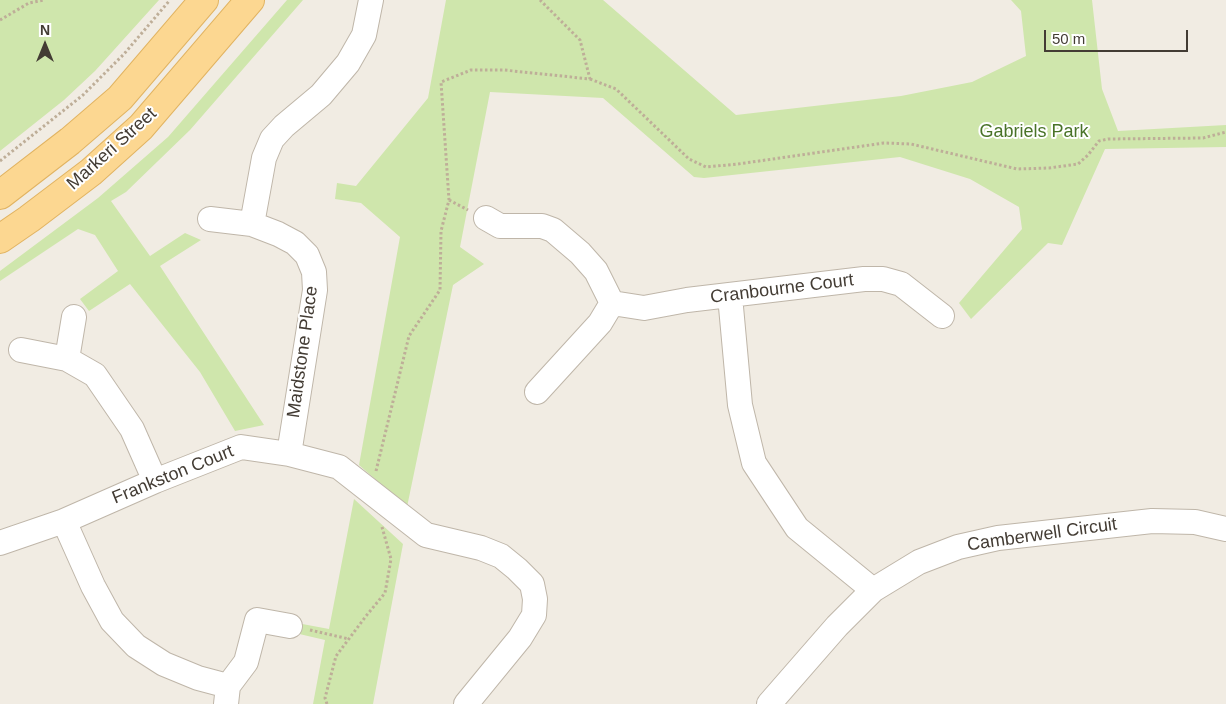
<!DOCTYPE html>
<html>
<head>
<meta charset="utf-8">
<style>
	body { margin:0 }
	#map { position:relative; width:1226px; height:704px; overflow:hidden; background:#f1ece3; font-family:Arial,sans-serif }
	canvas { display:block }
	.north { position:absolute; left:20px; top:20px; width:50px; height:50px; -webkit-text-stroke:4px #fff; paint-order:stroke; rotate:0deg; font-size:14px; font-weight:700; line-height:20px; text-align:center; color:#433c34 }
	.north::after { content:''; display:block; margin:auto; width:18px; height:22px; background:#433c34; clip-path:polygon(50% 0,100% 100%,50% 72%,0 100%) }
	.scale { position:absolute; left:1044px; top:30px; width:144px; height:22px; box-sizing:border-box; border:2px solid #433c34; border-top:0; padding-left:6px; font-size:15px; line-height:18px; white-space:nowrap; color:#433c34; -webkit-text-stroke:4px #fff; paint-order:stroke }
</style>
</head>
<body>
<div id="map">
<canvas width="1226" height="704"></canvas>
<div class="north">N</div>
<div class="scale">50 m</div>
</div>
<script>
const ctx = document.querySelector('canvas').getContext('2d');
ctx.lineJoin = 'round';
function paint(path, color) { ctx.fillStyle = color; ctx.fill(path, 'evenodd'); }
const toPath = rows => new Path2D(rows.map(r => 'M' + r).join(''));
function stroke(path, color, width, dash) { ctx.strokeStyle = color; ctx.lineWidth = width; ctx.lineCap = dash ? 'butt' : 'round'; ctx.setLineDash(dash || []); ctx.stroke(path); }
function label(font, color, halo, rows, align = 'center') {
  ctx.font = font + ' Arial,sans-serif'; ctx.lineWidth = 4; ctx.setLineDash([]); ctx.textBaseline = 'middle'; ctx.strokeStyle = halo; ctx.fillStyle = color; for (const [text, x, y, turn = 0] of rows) {
    ctx.save(); ctx.translate(x, y); ctx.rotate((+turn || 0) * Math.PI / 180); ctx.textAlign = isNaN(turn) ? turn : align; if (halo) ctx.strokeText(text, 0, 0); ctx.fillText(text, 0, 0); ctx.restore();
  }
}
paint(toPath([
	[0,0,159,0,95,71,64,100,0,151],
	[287,0,303,0,190,130,126,192,111,201,150,256,185,233,201,240,160,266,264,425,235,431,200,372,130,284,89,311,80,299,118,271,95,235,78,229,0,281,0,271,98,198,168,137],
	[446,0,603,0,736,115,901,96,972,82,1026,56,1021,11,1011,0,1092,0,1102,89,1118,131,1226,125,1226,147,1105,149,1062,245,1048,243,971,319,959,303,1022,229,1019,207,970,179,900,157,704,178,694,177,603,98,490,92,460,247,484,264,453,285,407,507,359,465,400,237,361,203,335,199,337,183,356,186,428,98],
	[354,499,403,544,373,704,313,704,325,640,295,633,297,623,329,629]
]), '#cfe6ac');
const minor = toPath([
	[486,218,500,226,542,226,553,230,580,253,596,271,612,303],
	[210,219,252,224,278,234,295,243,307,255,314,272,315,290,289,454],
	[252,224,264,158,272,139,284,126,321,95,348,63,364,35,371,0],
	[730,296,740,405,754,463,797,528,873,590],
	[612,303,644,308,687,300,864,279,883,279,901,284,942,316],
	[21,350,67,359,95,375,132,429,155,481],
	[67,359,74,317],
	[537,392,600,323,612,303],
	[64,521,93,586,112,621,136,646,164,664,198,678,228,686],
	[0,543,64,521,155,481,241,447,289,454,339,467,426,535,481,548,501,556,517,569,532,584,535,599,534,615,520,638,466,704],
	[226,704,228,686,246,662,257,620,290,626],
	[769,704,837,626,873,590,919,562,958,547,998,538,1152,521,1195,522,1226,529]
]);
const major = toPath([
	[0,195,70,141,120,98,204,0],
	[0,239,29,219,91,172,141,127,250,0]
]);
stroke(minor, '#bfb6a9', 26);
stroke(major, '#e1b361', 30);
stroke(toPath([
	[0,20,29,3,44,0],
	[590,79,616,89,689,159,706,167,738,164,884,143,911,144,1017,169,1049,168,1078,164,1088,155,1099,141,1108,139,1203,138,1226,132],
	[0,161,83,95,124,54,170,0],
	[449,200,468,210],
	[376,471,409,336,440,290,441,231,449,200,441,82,471,70,504,70,590,79,580,40,540,0],
	[310,630,349,639],
	[327,704,325,698,336,656,366,616,385,593,391,559,382,527]
]), '#beae98', 3, [2.5, 2.5]);
stroke(minor, '#fff', 24);
stroke(major, '#fcd791', 28);
label('18px', '#497328', '#fff', [
	["Gabriels Park",1034,132]
]);
label('18px', '#433c34', '#fff', [
	["Markeri Street",112,149,-42],
	["Cranbourne Court",782,289,-7],
	["Maidstone Place",303,352,-82],
	["Frankston Court",173,475,-22],
	["Camberwell Circuit",1042,535,-8]
]);
</script>
</body>
</html>
